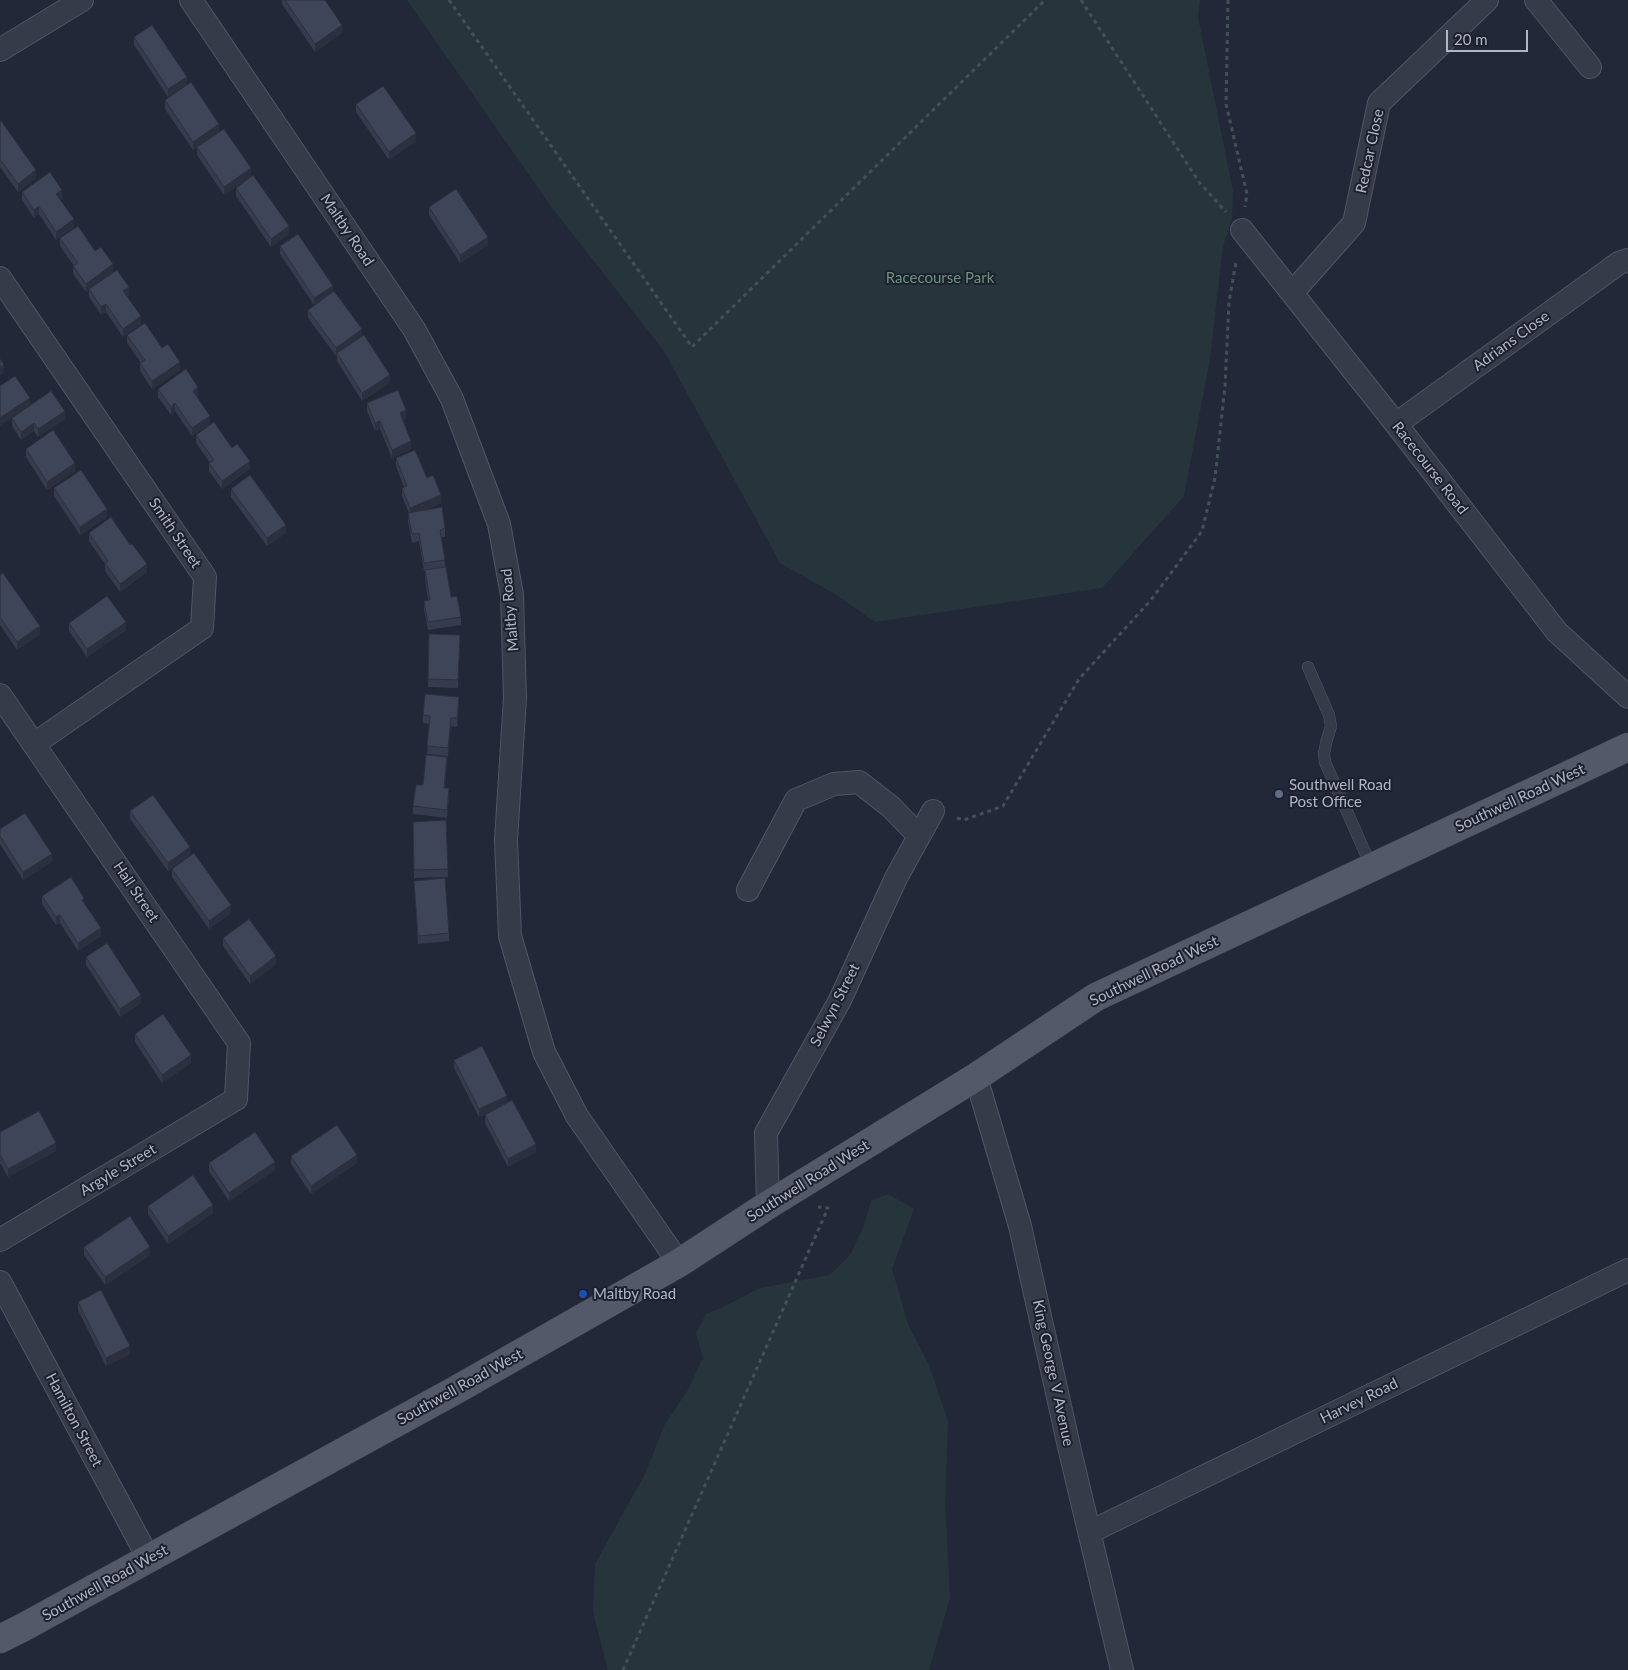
<!DOCTYPE html>
<html>
<head>
<meta charset="utf-8">
<style>
	body { margin:0 }
	#map { position:relative; width:1628px; height:1670px; overflow:hidden; background:#232839; font-family:Lato,sans-serif }
	canvas { display:block }
	.scale { position:absolute; left:1446px; top:30px; width:82px; height:22px; box-sizing:border-box; border:2px solid #b2b5c5; border-top:0; padding-left:6px; font-size:15px; line-height:18px; white-space:nowrap; color:#b2b5c5; -webkit-text-stroke:4px #1c202e; paint-order:stroke }
</style>
</head>
<body>
<div id="map">
<canvas width="1628" height="1670"></canvas>
<div class="scale">20 m</div>
</div>
<script>
const ctx = document.querySelector('canvas').getContext('2d');
ctx.lineJoin = 'round';
function paint(path, color) { ctx.fillStyle = color; ctx.fill(path, 'evenodd'); }
const toPath = rows => new Path2D(rows.map(r => 'M' + r).join(''));
function stroke(path, color, width, dash) { ctx.strokeStyle = color; ctx.lineWidth = width; ctx.lineCap = dash ? 'butt' : 'round'; ctx.setLineDash(dash || []); ctx.stroke(path); }
function label(font, color, halo, rows, align = 'center') {
  ctx.font = font + ' Lato,sans-serif'; ctx.lineWidth = 4; ctx.setLineDash([]); ctx.textBaseline = 'middle'; ctx.strokeStyle = halo; ctx.fillStyle = color; for (const [text, x, y, turn = 0] of rows) {
    ctx.save(); ctx.translate(x, y); ctx.rotate((+turn || 0) * Math.PI / 180); ctx.textAlign = isNaN(turn) ? turn : align; if (halo) ctx.strokeText(text, 0, 0); ctx.fillText(text, 0, 0); ctx.restore();
  }
}
paint(toPath([
	[407,0,1200,0,1198,17,1233,191,1232,219,1223,246,1210,359,1184,496,1102,588,875,622,835,594,780,563,664,351,550,205],
	[888,1194,914,1209,892,1269,908,1324,929,1365,948,1421,945,1502,950,1598,929,1670,608,1670,593,1612,595,1564,645,1474,665,1424,688,1390,703,1358,696,1333,706,1314,721,1308,760,1288,830,1275,850,1255,863,1228,871,1201]
]), '#26353b');
const lane = toPath([
	[1308,667,1329,715,1331,726,1326,743,1324,754,1325,762,1372,868]
]);
const street = toPath([
	[191,0,414,329,452,399,499,524,512,595,515,698,506,840,510,936,544,1052,577,1116,679,1263],
	[1536,0,1590,67],
	[0,50,82,0],
	[1242,230,1396,424,1557,632,1628,697],
	[0,278,205,577,202,628,34,744],
	[1292,293,1354,223,1379,103,1487,0],
	[1396,424,1619,263,1628,260],
	[0,695,239,1043,236,1099,0,1240],
	[748,890,796,800,834,784,859,782,891,807,919,836],
	[976,1077,1020,1226,1070,1451,1122,1670],
	[768,1205,766,1133,840,1000,896,878,933,811],
	[0,1282,149,1559],
	[1090,1532,1628,1270]
]);
const primary = toPath([
	[0,1639,22,1628,454,1391,679,1263,768,1205,976,1077,1096,997,1628,747]
]);
stroke(lane, '#525564', 12);
stroke(street, '#525564', 24);
stroke(primary, '#404452', 29);
stroke(toPath([
	[449,0,692,347,1045,0],
	[1081,0,1199,182,1226,212],
	[1228,0,1226,104,1247,194,1245,207],
	[957,818,964,820,1003,806,1079,679,1151,600,1202,531,1215,478,1225,386,1229,302,1236,262],
	[623,1670,828,1208,818,1207]
]), '#435157', 3, [4, 4]);
stroke(lane, '#363b49', 11);
stroke(street, '#363b49', 22);
stroke(primary, '#545969', 28);
paint(toPath([
	[282,0,325,0,342,33,315,52,282,4],
	[134,37,187,77,168,97,134,45],
	[165,100,219,132,193,150,165,109],
	[356,104,416,141,389,160,356,112],
	[0,122,36,178,18,192,0,167],
	[197,147,251,176,224,195,197,155],
	[236,188,289,234,271,247,236,196],
	[22,192,62,198,60,200,74,227,56,240,39,214,34,218,22,200],
	[429,207,488,245,460,263,429,215],
	[60,238,95,251,113,272,129,295,127,297,141,324,123,337,106,312,101,315,89,297,89,290,86,292,73,274,73,266,74,266,60,246],
	[280,246,333,291,362,336,390,383,362,401,337,361,337,355,336,356,308,318,308,310,314,305,280,254],
	[127,335,162,348,180,370,152,389,140,371,140,363,141,363,127,343],
	[158,389,198,395,197,396,210,424,192,436,175,411,171,415,158,397],
	[367,403,406,418,403,420,411,449,392,458,380,429,375,431,367,411],
	[12,418,65,419,38,437,34,431,21,440,12,426],
	[196,435,232,448,250,469,222,489,209,471,209,463,210,463,196,443],
	[26,449,75,471,47,490,26,457],
	[396,458,427,478,441,503,423,511,445,528,445,537,441,537,445,560,445,567,451,597,461,617,461,625,428,630,424,609,424,601,428,600,425,578,425,571,424,571,419,541,412,543,408,521,409,513,402,496,402,488,404,487,396,466],
	[54,488,107,517,80,535,54,496],
	[231,489,286,533,267,546,231,497],
	[89,533,147,572,120,592,105,571,105,564,89,541],
	[0,575,40,634,17,650,0,625],
	[69,623,126,630,87,657,69,631],
	[429,634,460,635,458,688,428,687],
	[459,705,457,727,451,726,448,756,427,754,429,724,423,723,423,715],
	[447,765,445,788,449,796,447,818,413,814,413,806,423,785],
	[130,811,190,855,168,871,130,819],
	[446,820,448,877,414,878,413,830],
	[0,829,52,862,23,880,0,844],
	[172,869,231,913,209,929,172,877],
	[414,881,449,933,449,941,418,944],
	[42,896,84,903,101,936,78,951,60,923,56,925,42,904],
	[223,938,276,964,250,984,223,946],
	[86,957,141,1003,120,1017,86,965],
	[135,1034,191,1063,162,1083,135,1042],
	[454,1060,507,1103,536,1152,508,1167,485,1123,485,1115,497,1108,479,1117,454,1068],
	[0,1132,56,1151,8,1177,0,1163],
	[291,1156,357,1163,311,1194,291,1164],
	[209,1163,275,1170,229,1201,209,1171],
	[148,1206,213,1213,168,1244,148,1214],
	[84,1247,150,1255,105,1285,84,1255],
	[78,1302,130,1354,106,1366,78,1310]
]), '#363b4d');
paint(toPath([
	[342,25,342,33,315,52,315,44],
	[187,77,187,85,168,97,168,89],
	[219,124,219,132,193,150,193,142],
	[416,133,416,141,389,160,389,152],
	[251,168,251,176,224,195,224,187],
	[36,170,36,178,18,192,18,184],
	[62,190,62,198,56,202,56,194],
	[39,206,39,214,34,218,34,210],
	[74,219,74,227,56,240,56,232],
	[289,226,289,234,271,247,271,239],
	[488,237,488,245,460,263,460,255],
	[113,264,113,272,86,292,86,284],
	[333,286,333,294,314,306,314,298],
	[129,287,129,295,123,299,123,291],
	[106,304,106,312,101,315,101,307],
	[141,316,141,324,123,337,123,329],
	[362,329,362,337,337,353,337,355,336,356,336,348],
	[180,362,180,370,152,389,152,381],
	[4,365,4,373,0,375,0,367],
	[390,375,390,383,362,401,362,393],
	[198,387,198,395,193,399,193,391],
	[30,398,30,406,0,426,0,418],
	[175,403,175,411,171,415,171,407],
	[406,410,406,418,400,421,400,413],
	[65,411,65,419,38,437,38,429],
	[210,416,210,424,192,436,192,428],
	[380,421,380,429,375,431,375,423],
	[34,423,34,431,21,440,21,432],
	[411,441,411,449,392,458,392,450],
	[250,461,250,469,222,489,222,481],
	[75,463,75,471,47,490,47,482],
	[441,495,441,503,410,516,410,508],
	[107,509,107,517,80,535,80,527],
	[286,525,286,533,267,546,267,538],
	[147,564,147,572,120,592,120,584],
	[126,622,126,630,87,657,87,649],
	[40,626,40,634,17,650,17,642],
	[459,697,459,705,457,727,457,718],
	[451,718,451,726,448,756,448,748],
	[447,757,447,765,444,796,444,788],
	[449,788,449,796,447,818,447,810],
	[190,847,190,855,168,871,168,863],
	[52,854,52,862,23,880,23,872],
	[231,905,231,913,209,929,209,921],
	[60,915,60,923,56,925,56,917],
	[101,928,101,936,78,951,78,943],
	[276,956,276,964,250,984,250,976],
	[141,995,141,1003,120,1017,120,1009],
	[191,1055,191,1063,162,1083,162,1075],
	[507,1096,507,1104,479,1117,479,1109],
	[56,1143,56,1151,8,1177,8,1169],
	[536,1144,536,1152,508,1167,508,1159],
	[357,1155,357,1163,311,1194,311,1186],
	[275,1162,275,1170,229,1201,229,1193],
	[213,1205,213,1213,168,1244,168,1236],
	[150,1247,150,1255,105,1285,105,1277],
	[130,1346,130,1354,106,1366,106,1358]
]), '#2c303e');
const building = toPath([
	[285,0,325,0,342,25,315,44,285,0],
	[152,25,187,77,168,89,134,37,152,25],
	[191,82,219,124,193,142,165,100,191,82],
	[383,86,416,133,389,152,356,104,383,86],
	[1,121,36,170,18,184,0,159,0,122,1,121],
	[224,129,251,168,224,187,197,147,224,129],
	[50,172,62,190,56,194,74,219,56,232,39,206,34,210,22,192,50,172],
	[253,175,289,226,271,239,236,188,253,175],
	[456,189,488,237,460,255,429,207,456,189],
	[78,226,95,251,101,247,113,264,86,284,73,266,78,263,60,238,78,226],
	[298,234,333,286,314,298,280,246,298,234],
	[117,270,129,287,123,291,141,316,123,329,106,304,101,307,89,289,117,270],
	[334,291,362,329,336,348,308,310,334,291],
	[145,323,162,348,168,344,180,362,152,381,140,363,145,360,127,335,145,323],
	[364,335,390,375,362,393,337,353,364,335],
	[0,359,4,365,0,367,0,359],
	[186,369,198,387,193,391,210,416,192,428,175,403,171,407,158,389,186,369],
	[15,376,30,398,0,418,0,386,15,376],
	[398,390,406,410,400,413,411,441,392,450,380,421,375,423,367,403,398,390],
	[51,391,65,411,38,429,34,423,21,432,12,418,51,391],
	[214,422,232,448,237,444,250,461,222,481,209,463,214,460,196,435,214,422],
	[53,430,75,463,47,482,26,449,53,430],
	[415,450,427,478,433,475,441,495,410,508,402,488,407,486,396,458,415,450],
	[81,470,107,509,80,527,54,488,81,470],
	[250,475,286,525,267,538,231,489,250,475],
	[442,507,445,528,440,530,445,560,424,563,419,533,412,534,408,513,442,507],
	[111,517,130,545,132,544,147,564,120,584,105,563,108,561,89,533,111,517],
	[446,567,451,597,457,596,461,617,428,622,424,601,430,600,425,570,446,567],
	[3,573,40,626,17,642,0,617,0,575,3,573],
	[107,596,126,622,87,649,69,623,107,596],
	[429,634,460,635,458,680,428,679,429,634],
	[425,694,459,697,457,718,451,718,448,748,427,746,430,716,423,715,425,694],
	[426,755,447,757,444,788,449,788,447,810,413,806,416,785,423,785,426,755],
	[153,795,190,847,168,863,130,811,153,795],
	[25,813,52,854,23,872,0,836,0,829,25,813],
	[446,820,448,869,414,870,413,822,446,820],
	[194,853,231,905,209,921,172,869,194,853],
	[71,877,84,898,82,900,101,928,78,943,60,915,56,917,42,896,71,877],
	[445,878,449,933,418,936,414,881,445,878],
	[249,919,276,956,250,976,223,938,249,919],
	[107,943,141,995,120,1009,86,957,107,943],
	[163,1014,191,1055,162,1075,135,1034,163,1014],
	[482,1046,507,1096,479,1109,454,1060,482,1046],
	[512,1100,536,1144,508,1159,485,1115,512,1100],
	[39,1111,56,1143,8,1169,0,1155,0,1132,39,1111],
	[337,1125,357,1155,311,1186,291,1156,337,1125],
	[255,1132,275,1162,229,1193,209,1163,255,1132],
	[193,1175,213,1205,168,1236,148,1206,193,1175],
	[130,1216,150,1247,105,1277,84,1247,130,1216],
	[101,1290,130,1346,106,1358,78,1302,101,1290]
]);
paint(building, '#3f4559');
stroke(building, '#2c303e', 1);
for (const [x, y, r, color] of [
	[1279,794,5,"#5c6f8a"],
	[583,1294,5,"#1a4fb4"]
]) { const dot = new Path2D(); dot.arc(x, y, r, 0, 2 * Math.PI); ctx.fillStyle = color; ctx.fill(dot); stroke(dot, '#1c202e', 2); }
label('15px', '#b2b5c5', '#1c202e', [
	["Redcar Close",1370,151,-78],
	["Maltby Road",347,230,56],
	["Adrians Close",1511,341,-36],
	["Racecourse Road",1430,468,52],
	["Smith Street",175,533,56],
	["Maltby Road",510,610,-95],
	["Southwell Road West",1520,798,-25],
	["Hall Street",136,892,56],
	["Southwell Road West",1154,971,-26],
	["Selwyn Street",835,1005,-63],
	["Argyle Street",118,1170,-31],
	["Southwell Road West",808,1181,-32],
	["King George V Avenue",1053,1373,78],
	["Southwell Road West",460,1387,-29],
	["Harvey Road",1359,1401,-26],
	["Hamilton Street",74,1420,62],
	["Southwell Road West",105,1583,-29]
]);
label('15px', '#6a957c', '#1c202e', [
	["Racecourse Park",940,278]
]);
label('15px', '#b2b5c5', '#1c202e', [
	["Southwell Road",1289,785],
	["Post Office",1289,802],
	["Maltby Road",593,1294]
], 'left');
</script>
</body>
</html>
